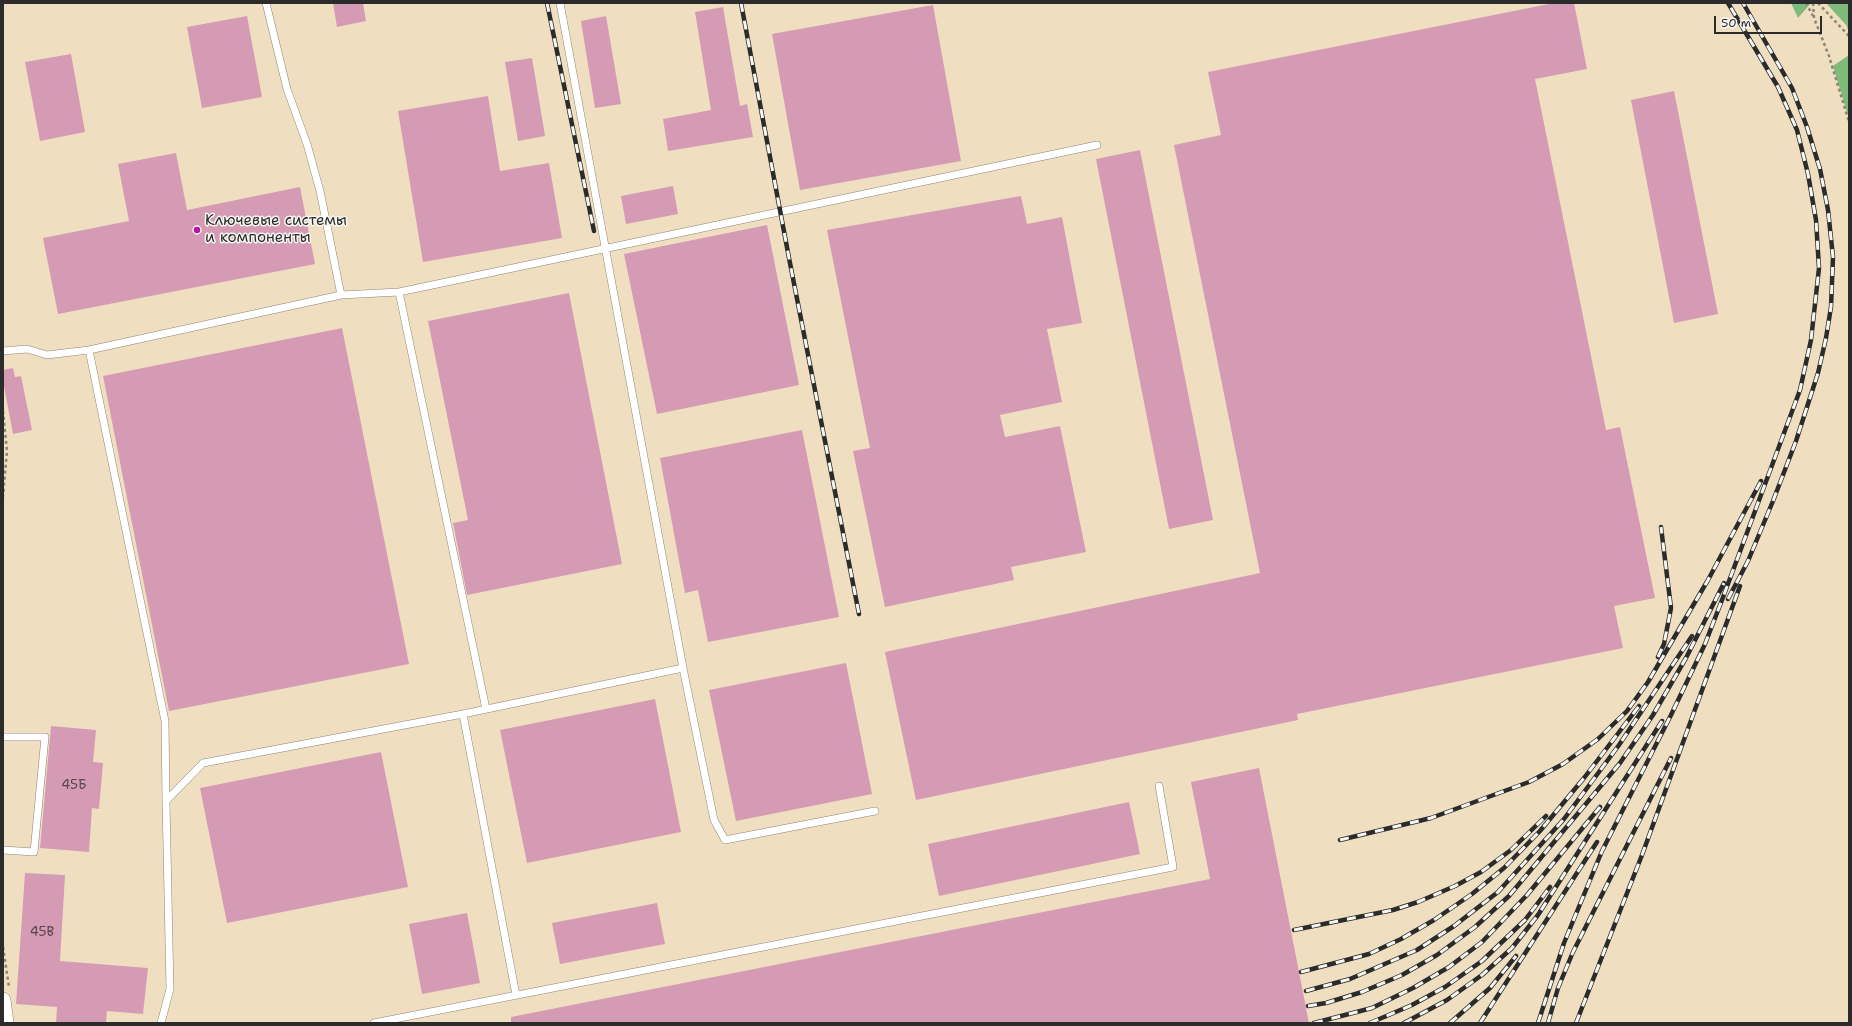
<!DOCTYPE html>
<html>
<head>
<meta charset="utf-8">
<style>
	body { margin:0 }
	#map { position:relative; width:1852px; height:1026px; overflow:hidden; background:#efdfc0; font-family:"Shantell Sans",sans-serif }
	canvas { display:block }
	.frame { position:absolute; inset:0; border:4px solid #2b2b2b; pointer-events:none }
	.scale { position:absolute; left:1714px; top:16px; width:108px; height:18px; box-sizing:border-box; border:2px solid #2b2b2b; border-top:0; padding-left:5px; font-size:12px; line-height:14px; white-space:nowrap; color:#2b2b2b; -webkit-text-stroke:3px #f6f6f2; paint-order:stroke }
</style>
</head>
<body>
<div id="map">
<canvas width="1852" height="1026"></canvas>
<div class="frame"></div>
<div class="scale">50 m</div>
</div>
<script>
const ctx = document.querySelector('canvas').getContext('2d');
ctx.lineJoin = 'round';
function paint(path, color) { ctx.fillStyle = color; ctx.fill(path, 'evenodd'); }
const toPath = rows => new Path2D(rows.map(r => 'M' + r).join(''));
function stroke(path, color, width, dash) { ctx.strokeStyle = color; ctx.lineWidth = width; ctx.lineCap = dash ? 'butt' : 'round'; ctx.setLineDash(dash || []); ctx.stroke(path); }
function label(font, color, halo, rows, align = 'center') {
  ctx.font = font + ' "Shantell Sans",sans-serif'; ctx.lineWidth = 3; ctx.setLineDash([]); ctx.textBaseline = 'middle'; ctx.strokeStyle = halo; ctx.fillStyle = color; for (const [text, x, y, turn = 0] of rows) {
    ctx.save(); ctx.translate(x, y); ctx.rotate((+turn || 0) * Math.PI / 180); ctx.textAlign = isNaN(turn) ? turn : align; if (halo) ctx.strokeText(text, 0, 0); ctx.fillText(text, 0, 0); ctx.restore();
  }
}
paint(toPath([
	[1791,3,1811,3,1798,18],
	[1826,3,1849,3,1849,36,1847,26],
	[1849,55,1849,119,1833,66]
]), '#7eba79');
paint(toPath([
	[333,3,363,3,366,21,337,27],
	[1554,3,1574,3,1587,69,1535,79,1606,430,1620,427,1655,598,1614,606,1623,648,1297,714,1298,720,916,800,885,652,1260,573,1174,145,1221,135,1208,72],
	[933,5,961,161,800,190,772,34],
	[723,7,740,106,747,104,753,137,668,151,663,119,711,110,695,12],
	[247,16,262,97,202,108,187,27],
	[606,16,621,104,595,108,581,21],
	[71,54,85,132,40,141,25,62],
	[532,58,545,136,518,141,505,62],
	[1674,91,1718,314,1674,323,1631,100],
	[488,96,500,171,549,163,562,238,423,262,398,111],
	[1140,150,1213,520,1169,529,1096,159],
	[176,153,187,210,300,187,315,264,58,314,43,238,129,221,118,164],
	[673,186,678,214,626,224,621,196],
	[1021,196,1027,224,1062,217,1082,323,1047,329,1062,402,1000,415,1005,437,1060,426,1086,552,1011,567,1014,580,885,607,853,451,870,448,827,230],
	[767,225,799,385,657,414,624,254],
	[569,293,622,564,467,595,453,523,468,520,428,321],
	[342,328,409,664,169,711,103,376],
	[13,368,15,377,21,376,32,430,13,434,3,381,3,370],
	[802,430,839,617,708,642,698,590,685,593,660,458],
	[846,663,872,794,736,821,709,690],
	[655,699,681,832,527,863,500,730],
	[51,726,96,730,93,762,103,763,99,809,92,808,89,852,40,848],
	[381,752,408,887,227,923,200,788],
	[1259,768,1309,1023,511,1023,511,1017,1210,879,1191,782],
	[1129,802,1140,854,939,896,928,844],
	[25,873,65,875,60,961,148,968,143,1014,107,1011,106,1023,56,1023,57,1007,16,1004],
	[657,903,665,944,560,964,552,923],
	[467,913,480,983,422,994,409,924]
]), '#d69bb4');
const lane = toPath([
	[266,3,287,89,307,144,320,191,341,295],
	[560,3,683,668,714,820,725,840,875,811],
	[399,292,486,709],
	[89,350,341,295,399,292,1097,145],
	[3,351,27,349,47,355,89,350,165,721,166,801],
	[463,714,516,995],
	[3,737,45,737,34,852,3,850],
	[161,1023,170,989,166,801,203,763,463,714,683,668],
	[374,1023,1173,867,1159,786]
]);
const street = toPath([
	[3,1000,6,1023]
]);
stroke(lane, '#8d8576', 8);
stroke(street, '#8d8576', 16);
stroke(toPath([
	[1806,3,1813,16],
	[1813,3,1814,18,1829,56,1849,122],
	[1818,3,1849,36],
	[3,411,7,451,3,497],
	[3,947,9,987]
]), '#8d8576', 2.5, [3, 3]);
stroke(lane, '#fff', 7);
stroke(street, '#fff', 15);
const rail = toPath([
	[547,3,594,231],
	[741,3,789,258,859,614],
	[1728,599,1748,561,1773,501,1796,441,1818,373,1826,338,1831,307,1833,257,1828,210,1820,169,1807,127,1792,88,1743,3],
	[1658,657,1664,644,1671,608,1661,527],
	[1340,840,1431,818,1529,782,1563,764,1598,739,1627,711,1648,682,1708,580,1761,481],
	[1294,930,1393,910,1418,902,1455,886,1481,872,1511,850,1546,816],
	[1301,972,1369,954,1401,939,1434,920,1472,894,1504,868,1540,831,1584,778,1639,706],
	[1306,991,1350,979,1417,950,1454,926,1498,892,1564,819,1619,745,1692,636],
	[1308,1006,1326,1003,1362,992,1402,975,1437,955,1475,927,1509,896,1620,763,1653,715,1686,658,1724,583],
	[1314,1023,1372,1008,1413,988,1449,967,1482,942,1527,895,1600,807],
	[1370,1023,1412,1005,1445,987,1482,961,1525,920,1550,887],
	[1404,1023,1447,1000,1482,975,1512,948,1538,915,1662,721],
	[1450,1023,1490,988,1516,956],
	[1480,1023,1597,842],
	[1538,1023,1564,943,1602,851,1671,715,1705,644,1722,600,1800,390,1811,340,1819,268,1816,220,1808,174,1797,130,1778,87,1728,3],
	[1548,1023,1558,988,1573,952,1671,758],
	[1576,1023,1642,855,1740,586]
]);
stroke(rail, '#2b2b2b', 4.5);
stroke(rail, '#f6f6f2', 3, [9]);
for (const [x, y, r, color] of [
	[197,230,4,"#b5179e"]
]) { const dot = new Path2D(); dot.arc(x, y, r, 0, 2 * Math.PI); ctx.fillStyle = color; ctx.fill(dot); stroke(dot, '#f6f6f2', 1.5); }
label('13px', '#56474d', null, [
	["45Б",74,786],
	["45В",42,933]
]);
label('15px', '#2b2b2b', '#f6f6f2', [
	["Ключевые системы",205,221],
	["и компоненты",205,238]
], 'left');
</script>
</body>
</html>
